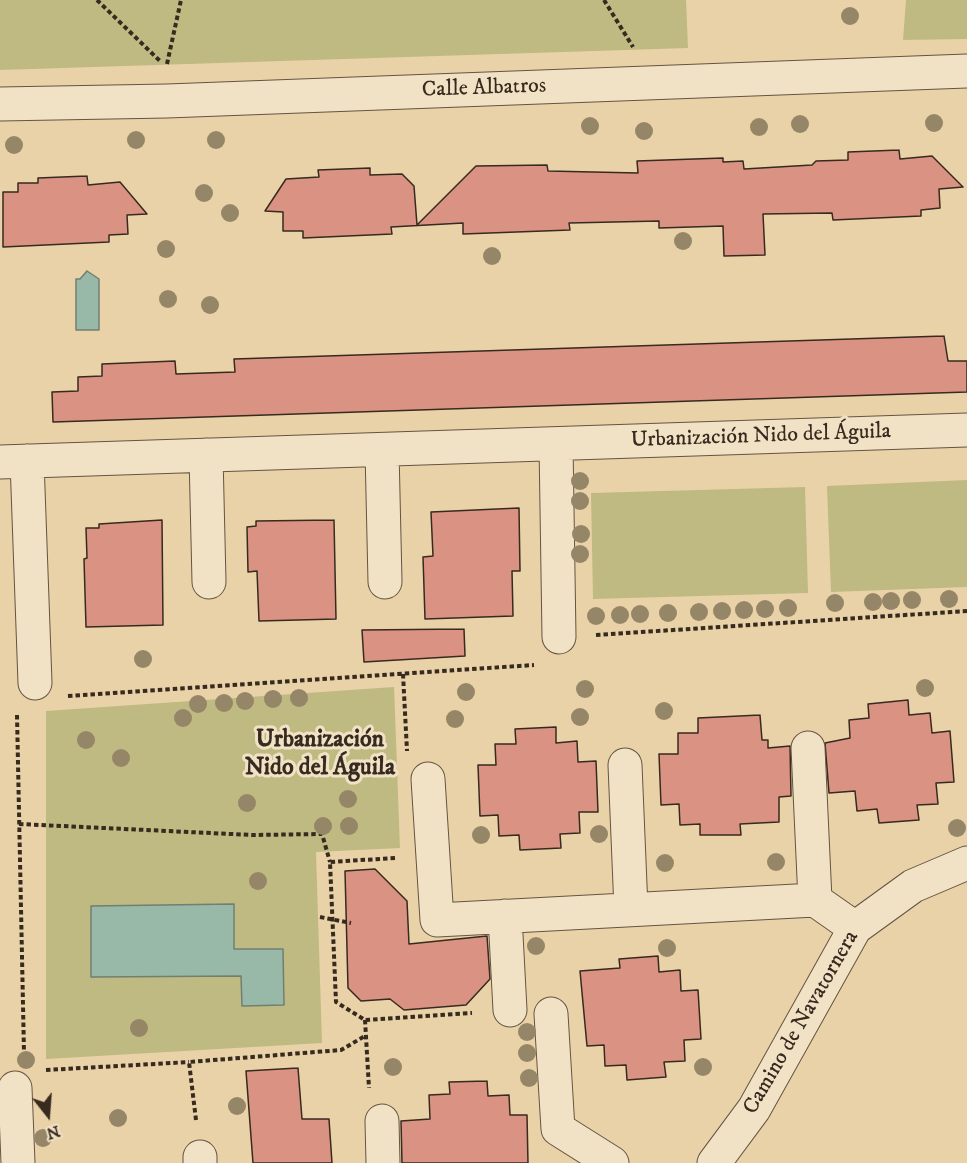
<!DOCTYPE html>
<html>
<head>
<meta charset="utf-8">
<style>
	body { margin:0 }
	#map { position:relative; width:967px; height:1163px; overflow:hidden; background:#ead2a8; font-family:"IM FELL DW Pica",serif }
	canvas { display:block }
	.north { position:absolute; left:18px; top:1085px; width:60px; height:60px; -webkit-text-stroke:4px #f1e2c6; paint-order:stroke; rotate:163deg; font-size:16px; font-weight:700; line-height:24px; text-align:center; color:#372a1f }
	.north::after { content:''; display:block; margin:auto; width:21px; height:27px; background:#372a1f; clip-path:polygon(50% 0,100% 100%,50% 72%,0 100%) }
</style>
</head>
<body>
<div id="map">
<canvas width="967" height="1163"></canvas>
<div class="north">N</div>
</div>
<script>
const ctx = document.querySelector('canvas').getContext('2d');
ctx.lineJoin = 'round';
function paint(path, color) { ctx.fillStyle = color; ctx.fill(path, 'evenodd'); }
const toPath = rows => new Path2D(rows.map(r => 'M' + r).join(''));
function stroke(path, color, width, dash) { ctx.strokeStyle = color; ctx.lineWidth = width; ctx.lineCap = dash ? 'butt' : 'round'; ctx.setLineDash(dash || []); ctx.stroke(path); }
function label(font, color, halo, rows, align = 'center') {
  ctx.font = font + ' "IM FELL DW Pica",serif'; ctx.lineWidth = 6; ctx.setLineDash([]); ctx.textBaseline = 'middle'; ctx.strokeStyle = halo; ctx.fillStyle = color; for (const [text, x, y, turn = 0] of rows) {
    ctx.save(); ctx.translate(x, y); ctx.rotate((+turn || 0) * Math.PI / 180); ctx.textAlign = isNaN(turn) ? turn : align; if (halo) ctx.strokeText(text, 0, 0); ctx.fillText(text, 0, 0); ctx.restore();
  }
}
paint(toPath([
	[0,0,686,0,688,48,0,70],
	[906,0,967,0,967,39,903,40],
	[967,480,967,587,831,592,827,486],
	[805,487,808,593,593,599,591,493],
	[394,687,400,848,316,852,322,1043,46,1059,46,711]
]), '#bfba82');
const water = toPath([
	[87,271,99,279,99,330,76,330,76,279,80,279,87,271],
	[234,904,234,949,283,949,284,1005,242,1006,241,976,91,977,91,906,234,904]
]);
paint(water, '#98b8a8');
stroke(water, '#717f71', 1.5);
const building = toPath([
	[899,150,900,159,932,156,963,187,939,189,940,208,921,210,921,216,833,220,832,213,763,214,765,255,724,256,723,226,659,228,659,221,569,223,570,230,463,234,463,223,391,227,392,234,303,238,303,231,283,231,283,212,265,211,286,179,319,177,318,170,370,168,370,175,402,174,414,186,417,225,476,166,547,165,548,171,638,173,637,161,723,158,723,162,743,161,744,169,812,165,816,161,848,160,848,152,899,150],
	[87,176,88,185,120,182,147,214,127,215,128,234,109,235,109,242,3,247,3,192,18,192,18,183,38,183,38,178,87,176],
	[944,336,948,361,967,361,967,392,53,422,52,392,78,391,78,377,102,376,102,364,175,361,176,374,235,372,234,359,944,336],
	[519,508,520,571,512,571,513,616,425,619,423,557,433,556,431,512,519,508],
	[162,520,163,625,86,627,84,559,87,558,86,528,99,528,99,524,162,520],
	[334,520,336,619,259,621,257,571,248,572,247,527,256,526,256,521,334,520],
	[464,629,465,656,364,662,362,630,464,629],
	[908,700,909,715,930,713,932,733,950,731,954,782,936,783,938,804,917,805,919,820,879,823,877,809,857,811,855,791,829,793,825,743,850,738,849,720,869,718,868,704,908,700],
	[760,715,762,740,768,740,768,748,790,746,791,796,779,797,779,822,740,824,741,835,700,835,700,824,680,825,679,804,661,805,659,754,678,754,678,733,698,733,698,718,760,715],
	[556,727,556,743,577,741,578,762,596,761,598,812,579,812,580,833,560,834,561,848,520,850,519,835,499,836,498,815,480,816,478,765,496,765,495,744,516,744,515,729,556,727],
	[375,869,407,901,409,944,487,936,490,979,466,1005,404,1010,390,999,361,1001,348,988,345,871,375,869],
	[658,956,659,972,680,970,681,991,698,990,701,1039,684,1040,685,1061,664,1062,666,1077,627,1080,626,1065,605,1066,604,1045,587,1046,580,971,620,968,619,959,658,956],
	[298,1068,302,1119,329,1119,332,1163,253,1163,246,1071,298,1068],
	[487,1081,488,1096,509,1095,510,1115,527,1115,528,1163,402,1163,401,1121,430,1119,429,1095,450,1094,449,1082,487,1081]
]);
paint(building, '#da9383');
stroke(building, '#372a1f', 1.5);
const street = toPath([
	[0,104,167,101,967,71],
	[556,444,559,637],
	[382,450,385,582],
	[206,455,209,582],
	[27,461,35,683],
	[0,462,967,430],
	[808,748,815,900],
	[625,765,631,909],
	[428,779,437,920,815,900,855,928],
	[505,916,510,1010],
	[551,1014,558,1129,612,1163],
	[15,1088,18,1163],
	[382,1121,383,1163],
	[200,1157,200,1163],
	[714,1163,754,1109,855,928,913,886,967,863]
]);
stroke(street, '#645441', 35);
stroke(toPath([
	[97,0,161,62],
	[604,0,633,47],
	[167,64,181,0],
	[596,635,967,611],
	[403,674,407,751],
	[68,696,534,665],
	[17,715,24,1053],
	[19,824,252,835,322,834,330,862],
	[395,858,330,862,336,1002,365,1020,472,1013],
	[320,917,351,923],
	[365,1020,369,1088],
	[46,1070,189,1062],
	[196,1120,189,1062,341,1050,365,1036]
]), '#372a1f', 4, [4.5, 3]);
stroke(street, '#f1e2c6', 33);
ctx.fillStyle = '#968668';
for (const [x, y] of [
	[850,16],
	[934,123],
	[800,124],
	[590,126],
	[759,127],
	[644,131],
	[136,140],
	[216,140],
	[14,145],
	[204,193],
	[230,213],
	[683,241],
	[166,249],
	[492,256],
	[168,299],
	[210,305],
	[580,481],
	[580,501],
	[581,534],
	[580,554],
	[949,599],
	[912,600],
	[891,601],
	[873,602],
	[835,603],
	[788,608],
	[765,609],
	[744,610],
	[722,611],
	[699,612],
	[668,613],
	[640,614],
	[620,615],
	[596,616],
	[143,659],
	[925,688],
	[585,689],
	[466,692],
	[299,698],
	[273,699],
	[245,701],
	[224,703],
	[198,704],
	[664,711],
	[580,717],
	[183,718],
	[455,719],
	[86,740],
	[121,758],
	[348,799],
	[247,803],
	[323,826],
	[349,826],
	[957,828],
	[599,834],
	[481,835],
	[776,862],
	[665,863],
	[258,881],
	[536,946],
	[667,948],
	[139,1028],
	[527,1032],
	[527,1053],
	[26,1060],
	[393,1067],
	[703,1067],
	[529,1078],
	[237,1106],
	[118,1118],
	[43,1138]
]) { ctx.beginPath(); ctx.arc(x, y, 9, 0, 2 * Math.PI); ctx.fill(); }
label('22px', '#372a1f', '#f1e2c6', [
	["Calle Albatros",484,89,-2],
	["Urbanización Nido del Águila",761,437,-2],
	["Camino de Navatornera",802,1023,-60]
]);
label('bold 24px', '#372a1f', '#f1e2c6', [
	["Urbanización",320,741],
	["Nido del Águila",320,769]
]);
</script>
</body>
</html>
